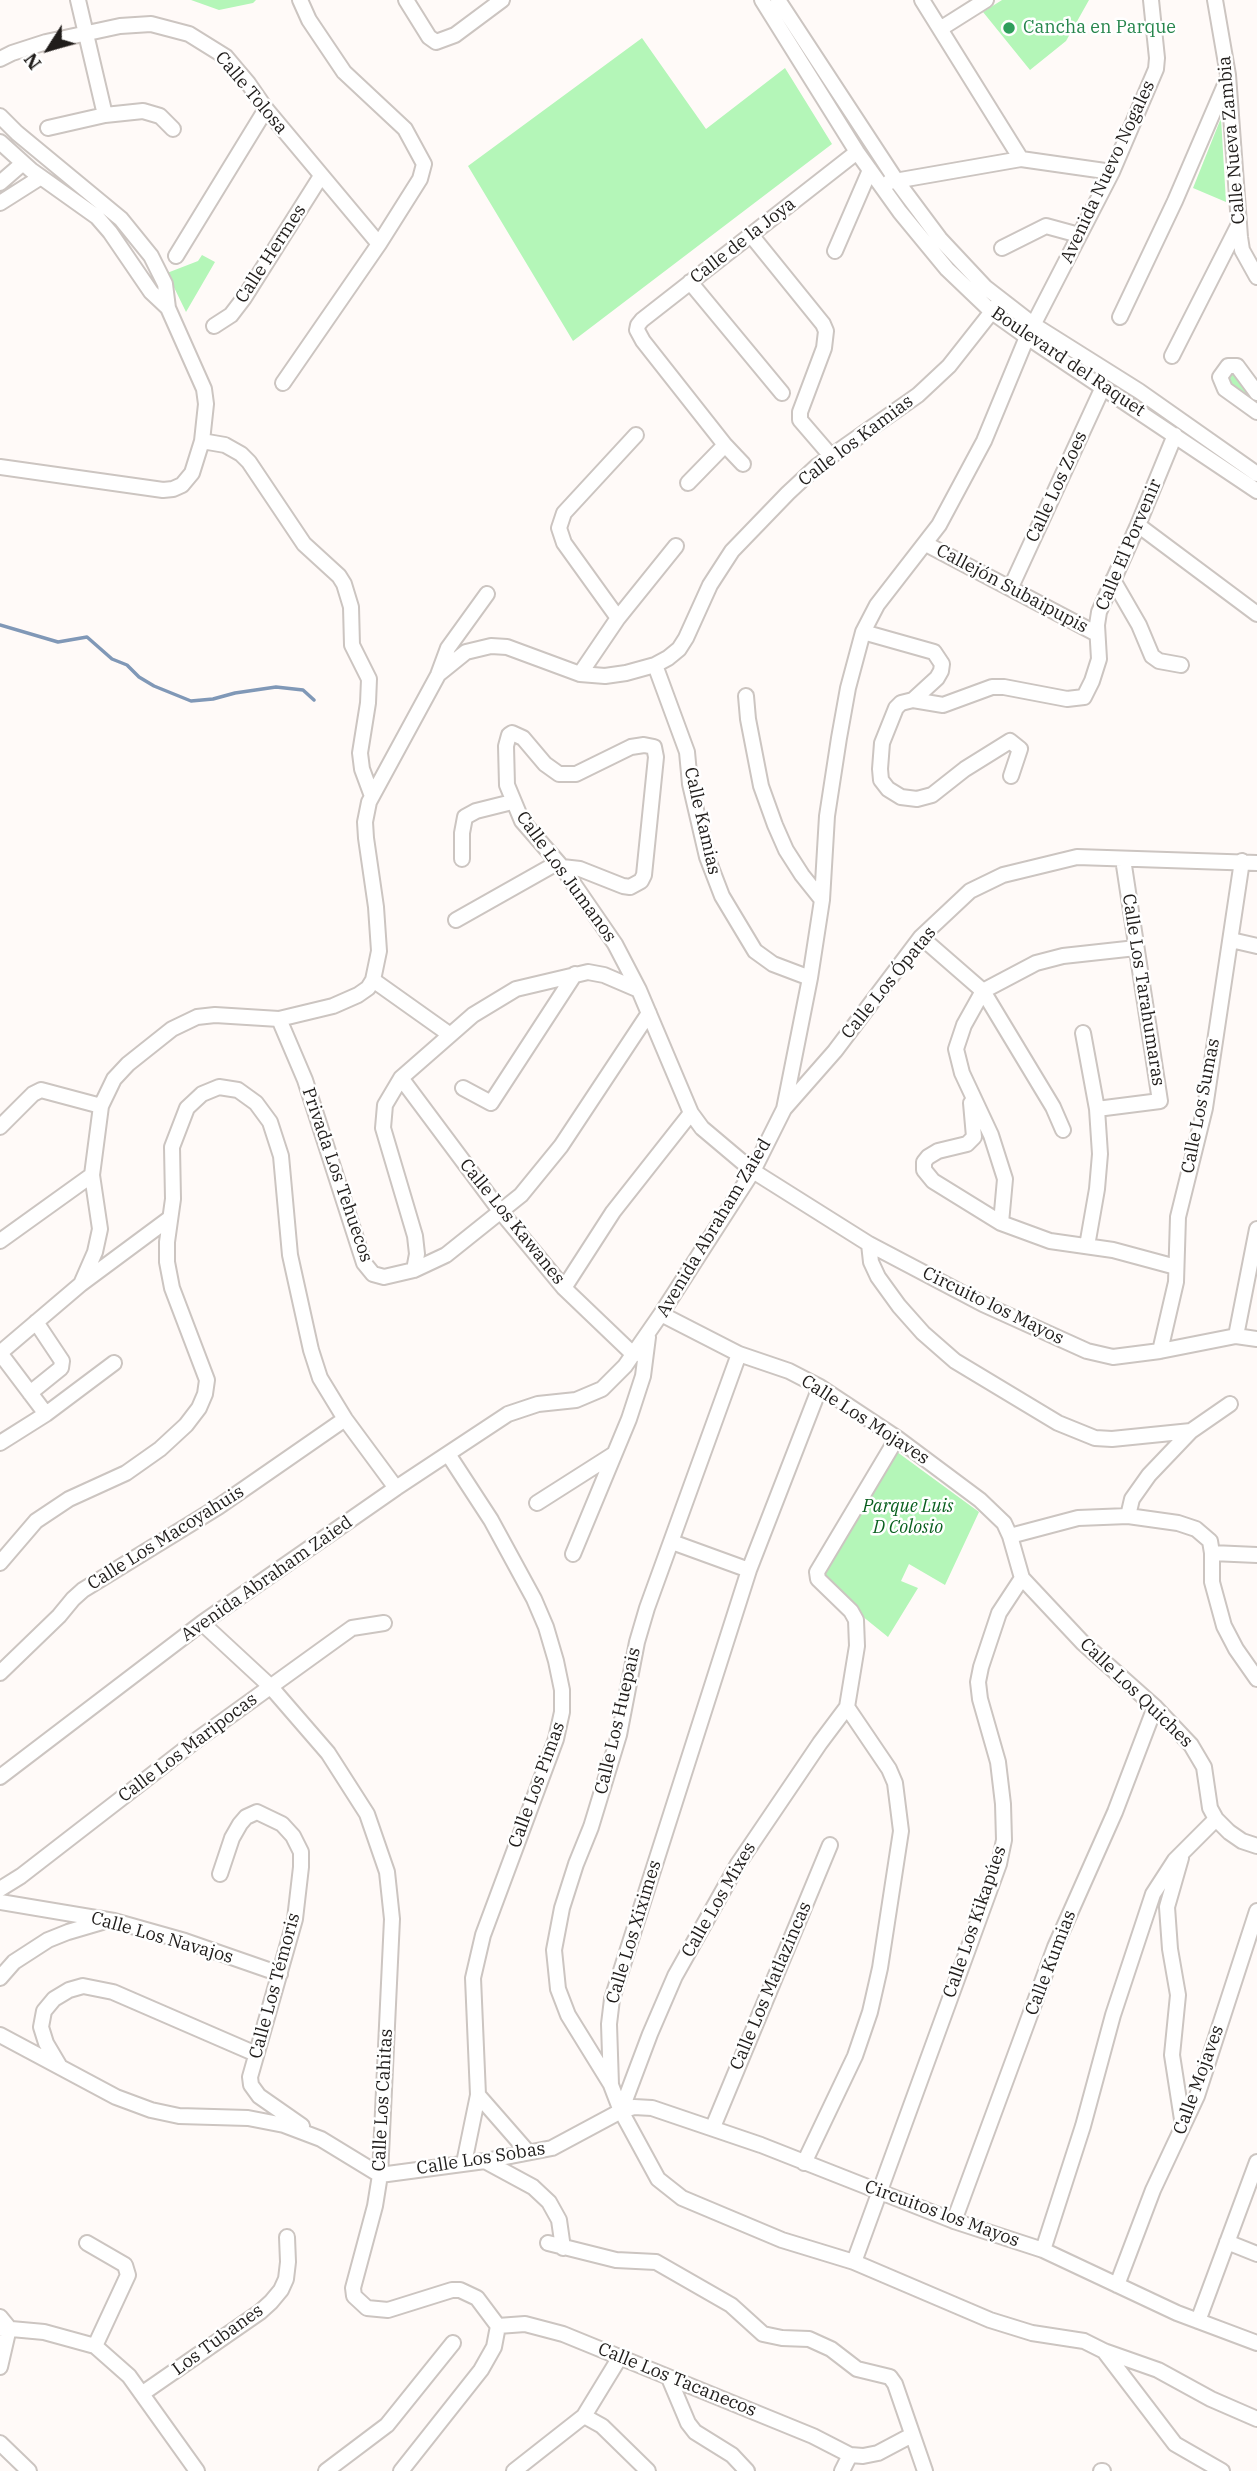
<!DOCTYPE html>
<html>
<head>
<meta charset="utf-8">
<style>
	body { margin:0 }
	#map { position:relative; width:1257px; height:2471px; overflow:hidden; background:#fffaf8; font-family:"IBM Plex Serif",serif }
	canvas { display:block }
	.north { position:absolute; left:14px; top:14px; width:70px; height:70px; -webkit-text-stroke:5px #fff; paint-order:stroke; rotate:233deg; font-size:19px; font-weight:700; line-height:28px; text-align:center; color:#201d1b }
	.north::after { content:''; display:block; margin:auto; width:24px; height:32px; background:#201d1b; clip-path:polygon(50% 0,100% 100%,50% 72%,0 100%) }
</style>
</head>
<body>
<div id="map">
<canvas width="1257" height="2471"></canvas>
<div class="north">N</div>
</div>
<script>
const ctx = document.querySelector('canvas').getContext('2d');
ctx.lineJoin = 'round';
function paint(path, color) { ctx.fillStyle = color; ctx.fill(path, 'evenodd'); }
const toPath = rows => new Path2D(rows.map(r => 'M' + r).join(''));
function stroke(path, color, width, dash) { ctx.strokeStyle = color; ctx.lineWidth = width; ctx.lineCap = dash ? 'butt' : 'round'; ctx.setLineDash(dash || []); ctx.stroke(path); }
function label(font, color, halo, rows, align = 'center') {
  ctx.font = font + ' "IBM Plex Serif",serif'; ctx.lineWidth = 5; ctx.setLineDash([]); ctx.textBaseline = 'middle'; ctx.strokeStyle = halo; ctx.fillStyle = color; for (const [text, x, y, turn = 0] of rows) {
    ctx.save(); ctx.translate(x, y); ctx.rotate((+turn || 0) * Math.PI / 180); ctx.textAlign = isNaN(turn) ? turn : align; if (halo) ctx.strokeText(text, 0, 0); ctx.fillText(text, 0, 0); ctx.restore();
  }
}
paint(toPath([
	[191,0,256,0,253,3,219,10],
	[1002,0,1089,0,1066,41,1030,70,983,12],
	[642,38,706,129,785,68,832,144,573,341,468,166],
	[1221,118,1226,202,1193,188],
	[202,255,215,262,186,312,167,273,198,261],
	[1238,371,1257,399,1257,410,1226,383,1231,373],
	[893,1449,979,1512,945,1585,909,1564,901,1581,918,1588,888,1637,851,1607,821,1573]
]), '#b4f6b8');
stroke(toPath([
	[0,625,58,642,87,637,112,659,127,665,139,677,154,686,191,701,213,699,235,693,276,687,303,690,314,700]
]), '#8098b7', 3.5);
const minor = toPath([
	[78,0,105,115],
	[406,0,429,37,436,42,455,35,502,0],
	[762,0,857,152,900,212,947,269,992,312,1027,337,1257,491],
	[778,0,896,180,940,239,985,287,1034,325,1139,391,1257,474],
	[922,0,1021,159],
	[1215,0,1228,75,1240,237,1242,250,1257,277],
	[940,29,986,0],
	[0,59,12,53,46,42,120,26,151,24,189,34,226,57,248,83,266,109,379,244],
	[0,116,17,133,121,219,151,256,165,284,168,308,204,389,206,404,202,441,192,473,182,485,173,489,163,490,0,467],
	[48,128,105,115,143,111,160,116,173,129],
	[0,142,31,170,97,217,110,232,151,292,168,308],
	[889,182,1021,159,1112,172],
	[0,183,23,163],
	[0,203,41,177],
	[751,235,823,324,826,331,824,348,800,412,800,420,831,456],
	[1002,248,1046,226,1079,235],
	[835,251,870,170],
	[176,256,266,109],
	[690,282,782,393],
	[1120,317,1175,201,1227,80],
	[214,326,231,315,244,298,321,176],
	[1172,356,1238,226],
	[283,383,379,244,420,179,424,164,405,129,344,72,309,20,300,0],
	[1257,393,1237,366,1228,366,1220,377,1225,389,1257,412],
	[202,441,225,445,241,454,249,462,304,544,339,576,344,584,351,607,352,645,369,679,368,703,360,753,362,769,372,796],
	[725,445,743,464],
	[688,483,725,445,643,341,637,330,638,325,642,320,857,152],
	[1138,525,1257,614],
	[926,544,1097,634],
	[1113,580,1139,625,1152,656,1159,661,1181,665],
	[1011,587,1103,387],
	[618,618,564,543,559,528,564,513,636,435],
	[863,632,934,652,942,664,941,671,937,678,913,700,901,703,896,708,882,743,880,769,881,780,888,789,901,797,917,799,932,795,965,769,1010,741,1020,749,1011,776],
	[655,665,687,752,690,784,707,857,722,896,755,951,773,964,810,978],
	[440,673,466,652,491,646,507,647,580,674,605,676,626,673,655,665,668,658,679,649,686,638,710,585,732,551,788,493,817,466,918,395,949,366,1001,300],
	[580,674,618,618,676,546],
	[746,696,748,719,761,786,775,825,786,850,802,875,822,900],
	[913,700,943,705,992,687,1004,687,1067,699,1084,697,1092,681,1099,659,1097,625,1099,612,1138,525,1175,435],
	[462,859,462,833,465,817,476,811,512,802],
	[562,867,580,869,623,886,630,887,641,881,644,875,656,757,654,747,644,745,631,747,576,774,559,774,545,764,523,738,512,733,509,735,506,746,507,785,522,821,562,867,615,944,639,990,691,1113,702,1128,753,1171,869,1244,983,1304,1087,1351,1113,1357,1160,1351,1236,1336,1257,1339],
	[456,920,557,863],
	[921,937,983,991,1053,1107,1063,1130],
	[1231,940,1257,946],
	[373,980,449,1034],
	[279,1019,305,1080,364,1263,373,1274,384,1277,414,1270,446,1255,521,1195,561,1146,649,1013],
	[1083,1033,1097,1109,1100,1154,1097,1189,1087,1246],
	[401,1078,501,1212,564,1288,634,1355],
	[463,1088,491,1103,575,974],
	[971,1103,974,1137,967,1144,938,1151,928,1157,924,1162,924,1170,933,1181,1001,1223,1050,1241,1113,1250,1176,1267],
	[784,1109,835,1051,921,937,970,891,1003,875,1077,857,1257,863],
	[1097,1109,1160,1101,1123,859],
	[0,1127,33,1094,41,1090,101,1106],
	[1001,1223,1005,1179,991,1135,962,1073,956,1049,964,1025,983,991,1036,963,1063,956,1136,948],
	[0,1241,92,1175],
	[869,1244,871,1262,878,1277,899,1306,923,1333,955,1361,1058,1423,1095,1438,1112,1439,1191,1431],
	[414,1270,417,1254,415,1236,383,1128,385,1105,401,1078,473,1015,516,989,588,972,604,975,639,990],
	[81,1284,95,1252,100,1229,92,1175,101,1106,114,1079,128,1064,172,1029,197,1017,215,1015,279,1019,333,1006,358,995,368,988,373,980,379,951,376,907,366,838,365,822,369,802,438,675,448,648,487,594],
	[564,1288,613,1212,691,1113],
	[661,1314,739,1354,789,1371,820,1387,897,1438,980,1500,1004,1523,1010,1536,1022,1578,1083,1643,1155,1707,1191,1745,1204,1767,1210,1808,1216,1819,1229,1832,1242,1841,1257,1846],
	[1236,1336,1257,1229],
	[1160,1351,1176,1282,1178,1217,1205,1108,1242,861],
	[0,1353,81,1284,170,1218],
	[0,1353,46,1414],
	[820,1387,749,1570,612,1999,609,2024,611,2085,621,2111,658,2179,682,2198,782,2240,854,2262,990,2320,1032,2333,1084,2341,1104,2351,1158,2370,1211,2399,1257,2419],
	[30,1393,61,1368,62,1361,36,1322],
	[0,1443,46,1414,114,1363],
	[448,1454,491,1520,534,1599,546,1627,556,1661,562,1690,562,1712,556,1739,483,1935,473,1978,478,2095,527,2151],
	[537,1503,614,1454],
	[1128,1516,1132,1499,1149,1475,1191,1431,1230,1404],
	[1010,1536,1078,1518,1128,1516,1178,1523,1196,1529,1210,1541,1212,1553,1257,1555],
	[672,1542,749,1570],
	[1212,1553,1212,1582,1224,1626,1236,1649,1257,1679],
	[573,1554,629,1419,643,1376,648,1337],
	[0,1563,36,1521,69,1499,126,1473,160,1449,186,1425,199,1408,205,1394,207,1380,172,1288,167,1262,167,1242,173,1199,172,1147,187,1108,202,1094,219,1087,238,1090,256,1103,270,1122,281,1156,290,1255,311,1350,320,1378,345,1419,396,1488],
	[202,1623,270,1686,328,1753,367,1814,387,1872,392,1919,380,2175,375,2206,353,2288,354,2296,367,2308,388,2310,452,2290,460,2290,477,2298,498,2326,494,2347,481,2370,401,2471],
	[0,1673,59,1616,73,1599,83,1590,218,1507,345,1419],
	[0,1777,202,1623,396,1488,508,1414,538,1404,576,1400,602,1389,625,1366,661,1314,753,1171,784,1109,810,978,822,900,827,816,839,738,848,688,863,632,877,605,939,525,984,441,1027,337,1112,172,1156,69,1157,58,1151,0],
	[1181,1858,1167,1907,1170,1949,1178,1995,1172,2055,1183,2126],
	[220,1874,232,1838,240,1824,246,1817,257,1812,282,1824,293,1836,301,1852,301,1867,295,1919,250,2077,251,2085,259,2096,302,2126],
	[0,1889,21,1876,198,1739,338,1638,352,1628,384,1623],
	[0,1902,114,1921,185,1941,280,1974],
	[0,1978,14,1962,48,1940,68,1932,102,1922],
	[0,2035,116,2097,151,2110,179,2116,248,2118,284,2125,321,2139,380,2175,485,2161,552,2148,621,2111,634,2107,652,2108,761,2145,954,2221,1043,2250,1177,2313,1257,2343],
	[59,2065,46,2043,41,2027,44,2011,54,1999,69,1990,83,1986,113,1992,256,2054],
	[610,2083,568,2015,558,1989,554,1950,562,1908,576,1864,591,1827,619,1735,637,1642,647,1608,739,1354],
	[621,2111,650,2034,675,1976,738,1864,820,1743,847,1707,857,1646,856,1620,851,1611,818,1579,817,1572,897,1438],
	[713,2127,830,1845],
	[485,2161,533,2187,549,2202,559,2220,563,2248],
	[464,2163,478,2095],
	[804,2163,855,2056,870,2012,880,1968,901,1831,895,1783,889,1769,847,1707],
	[954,2221,1055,1947,1115,1812,1155,1707],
	[1227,2242,1257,2254],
	[87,2243,125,2265,128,2275,95,2346],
	[548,2243,616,2260,656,2262,731,2305,763,2334,782,2338,809,2339,831,2349,857,2369,890,2377,895,2384,925,2471],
	[1043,2250,1083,2126,1113,2015,1153,1894,1175,1860,1216,1819],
	[854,2262,999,1864,1004,1840,1003,1804,998,1762,980,1699,978,1682,981,1667,999,1613,1022,1578],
	[1117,2285,1153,2190,1197,2096,1257,1911],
	[0,2317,9,2328,0,2367],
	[1198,2321,1257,2162],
	[498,2326,525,2324,563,2334,813,2436,850,2455,863,2456,878,2453,912,2435],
	[0,2328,44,2332,95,2346,129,2376,197,2471],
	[1104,2351,1175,2444,1222,2471],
	[669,2378,688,2423,695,2432,732,2455,747,2471],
	[143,2393,260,2312,271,2302,281,2290,286,2279,288,2262,287,2237],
	[584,2416,602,2426,648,2471],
	[0,2443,29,2471],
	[326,2471,387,2425,453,2343],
	[514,2471,584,2416,620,2357],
	[842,2471,850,2455],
	[1101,2471,1103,2471]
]);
stroke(minor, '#ccc5c1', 18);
stroke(minor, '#fff', 14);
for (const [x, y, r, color] of [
	[1009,28,7,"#2e9e5b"]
]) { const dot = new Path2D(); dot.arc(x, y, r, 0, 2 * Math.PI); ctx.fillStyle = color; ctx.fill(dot); stroke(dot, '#fff', 2.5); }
label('18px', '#27864d', '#fff', [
	["Cancha en Parque",1023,28]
], 'left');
label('18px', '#201d1b', '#fff', [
	["Calle Tolosa",251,93,50],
	["Calle Nueva Zambia",1232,140,-95],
	["Avenida Nuevo Nogales",1108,172,-65],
	["Calle de la Joya",743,241,-38],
	["Calle Hermes",271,254,-57],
	["Boulevard del Raquet",1068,362,34],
	["Calle los Kamias",856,441,-37],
	["Calle Los Zoes",1057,487,-65],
	["Calle El Porvenir",1129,545,-67],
	["Callejón Subaipupis",1012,589,28],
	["Calle Kamias",702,821,77],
	["Calle Los Jumanos",566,877,54],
	["Calle Los Ópatas",889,983,-51],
	["Calle Los Tarahumaras",1143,990,81],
	["Calle Los Sumas",1201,1106,-79],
	["Privada Los Tehuecos",337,1175,71],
	["Calle Los Kawanes",512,1222,51],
	["Avenida Abraham Zaied",714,1228,-59],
	["Circuito los Mayos",993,1306,26],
	["Calle Los Mojaves",865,1420,33],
	["Calle Los Macoyahuis",166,1538,-32],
	["Avenida Abraham Zaied",267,1579,-35],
	["Calle Los Quiches",1136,1693,44],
	["Calle Los Huepais",618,1721,-77],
	["Calle Los Maripocas",188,1748,-37],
	["Calle Los Pimas",537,1785,-70],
	["Calle Los Mixes",719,1900,-60],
	["Calle Los Kikapúes",975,1922,-71],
	["Calle Los Xiximes",634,1932,-73],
	["Calle Los Navajos",162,1938,16],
	["Calle Kumias",1051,1963,-69],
	["Calle Los Témoris",275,1986,-75],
	["Calle Los Matlazincas",771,1986,-67],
	["Calle Mojaves",1199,2080,-70],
	["Calle Los Cahitas",383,2100,-87],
	["Calle Los Sobas",481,2159,-9],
	["Circuitos los Mayos",942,2214,20],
	["Los Tubanes",218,2340,-36],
	["Calle Los Tacanecos",677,2380,22]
]);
label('italic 18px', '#095f1e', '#fff', [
	["Parque Luis",908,1507],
	["D Colosio",908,1528]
]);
</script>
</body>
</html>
